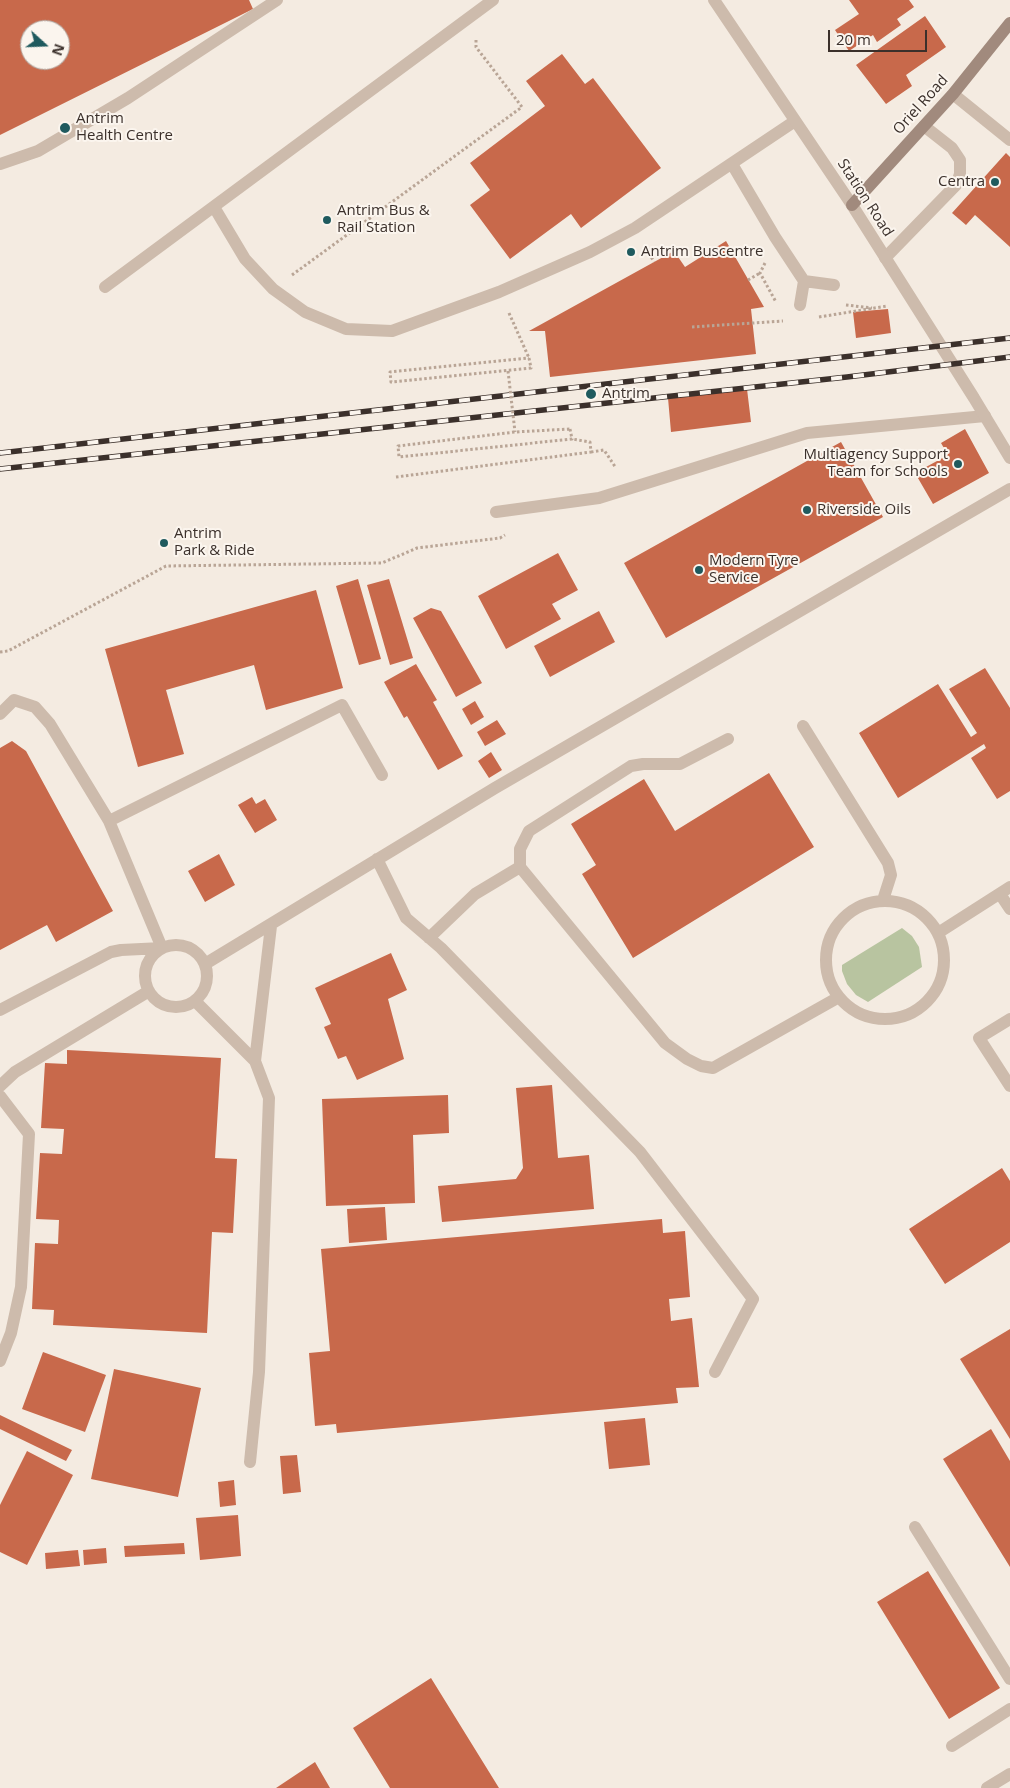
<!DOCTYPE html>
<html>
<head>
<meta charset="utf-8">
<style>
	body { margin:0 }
	#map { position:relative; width:1010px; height:1788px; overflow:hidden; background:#f4ebe1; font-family:"Open Sans",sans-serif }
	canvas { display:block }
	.north { position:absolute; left:20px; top:20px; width:50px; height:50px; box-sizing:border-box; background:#fbf5ee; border:1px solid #aea6a0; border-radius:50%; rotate:110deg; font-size:14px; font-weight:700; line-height:20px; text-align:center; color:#3b302b }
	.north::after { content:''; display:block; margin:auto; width:18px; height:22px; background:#1f5a5e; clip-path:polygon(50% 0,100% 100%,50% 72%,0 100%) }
	.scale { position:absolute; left:828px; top:30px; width:99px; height:22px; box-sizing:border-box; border:2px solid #3b302b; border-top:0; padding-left:6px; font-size:15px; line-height:18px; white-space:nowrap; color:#3b302b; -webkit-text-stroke:4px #fbf5ee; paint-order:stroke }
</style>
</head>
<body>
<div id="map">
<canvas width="1010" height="1788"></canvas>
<div class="north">N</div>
<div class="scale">20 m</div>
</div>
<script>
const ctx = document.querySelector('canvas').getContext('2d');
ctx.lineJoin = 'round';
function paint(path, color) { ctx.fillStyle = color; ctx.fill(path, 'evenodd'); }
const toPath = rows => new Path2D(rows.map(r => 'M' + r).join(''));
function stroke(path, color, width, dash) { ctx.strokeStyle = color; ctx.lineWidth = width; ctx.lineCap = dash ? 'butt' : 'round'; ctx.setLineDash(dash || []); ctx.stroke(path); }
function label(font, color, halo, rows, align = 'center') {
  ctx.font = font + ' "Open Sans",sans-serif'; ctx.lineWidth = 4; ctx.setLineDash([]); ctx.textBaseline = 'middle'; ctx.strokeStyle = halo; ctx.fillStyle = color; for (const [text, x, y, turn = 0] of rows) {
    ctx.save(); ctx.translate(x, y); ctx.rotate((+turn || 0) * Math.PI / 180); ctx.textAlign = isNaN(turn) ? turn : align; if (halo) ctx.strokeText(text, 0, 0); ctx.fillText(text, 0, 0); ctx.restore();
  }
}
paint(toPath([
	[902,928,912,936,919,947,922,967,868,1002,856,995,847,984,842,971,842,965]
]), '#b8c4a0');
paint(toPath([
	[0,0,249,0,253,9,0,135],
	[30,30,60,30,60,60,30,60],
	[849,0,909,0,914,7,897,19,901,25,877,42,873,35,849,51,835,30,859,14],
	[925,16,946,47,906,75,912,86,886,104,856,65],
	[562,54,585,84,593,78,661,168,581,228,571,214,510,259,470,205,490,190,470,163,545,106,526,81],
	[1006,153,1010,157,1010,247,975,215,966,225,952,213],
	[726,241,764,307,751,309,756,354,550,377,545,331,529,331,674,251,685,267],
	[888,309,891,333,856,338,853,312],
	[747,389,751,422,671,432,668,398],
	[965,429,989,473,933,504,915,473,948,455,941,443],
	[841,442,883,517,666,638,624,563],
	[558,553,578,590,552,604,561,619,506,649,478,596],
	[358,579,381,659,359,665,336,586],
	[389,579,413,658,390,665,367,585],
	[316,590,343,688,266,710,254,665,166,690,184,754,138,767,105,649],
	[431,608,441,611,482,683,456,697,413,618],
	[599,611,615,642,550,677,534,646],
	[416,664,437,700,433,702,463,756,438,770,407,716,404,718,384,682],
	[985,668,1010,708,1010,791,997,799,971,758,986,748,984,744,898,798,859,733,938,684,971,737,977,733,949,689],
	[475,701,484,717,471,725,462,709],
	[497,720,506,734,485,746,477,732],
	[12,741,26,751,113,911,56,942,47,925,0,950,0,748],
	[491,752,502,770,489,778,478,761],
	[769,773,814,847,633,958,582,874,596,865,571,824,644,779,675,831],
	[252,797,256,804,265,799,277,820,255,833,238,805],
	[219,854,235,885,205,902,188,871],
	[391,953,407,990,388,999,404,1059,357,1080,346,1056,338,1059,324,1027,331,1024,315,988],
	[67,1050,221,1058,215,1158,237,1159,233,1233,212,1232,207,1333,53,1325,54,1310,32,1309,35,1243,58,1244,59,1220,36,1219,40,1153,62,1154,64,1129,41,1128,45,1063,67,1064],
	[552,1085,558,1158,589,1155,594,1209,442,1222,438,1186,516,1179,523,1168,516,1088],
	[448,1095,449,1133,413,1135,415,1203,326,1206,322,1099],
	[1002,1168,1010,1181,1010,1242,945,1284,909,1229],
	[385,1207,387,1240,349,1243,347,1209],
	[662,1219,663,1233,685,1231,690,1297,669,1299,671,1321,692,1318,699,1387,676,1388,678,1403,337,1433,336,1424,315,1426,309,1353,330,1351,321,1249],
	[1010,1329,1010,1439,960,1359],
	[43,1352,106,1375,85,1432,22,1409],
	[114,1369,201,1388,178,1497,91,1479],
	[0,1415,72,1450,66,1461,0,1429],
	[645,1418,650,1465,609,1469,604,1422],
	[991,1429,1010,1461,1010,1567,943,1459],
	[27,1451,73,1475,27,1565,0,1552,0,1505],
	[297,1455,301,1492,283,1494,280,1456],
	[234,1480,236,1505,220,1507,218,1482],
	[238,1515,241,1556,200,1560,196,1518],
	[184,1543,185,1554,125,1557,124,1546],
	[106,1548,107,1563,84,1565,83,1550],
	[78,1550,80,1566,46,1569,45,1553],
	[928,1571,1000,1688,949,1719,877,1602],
	[431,1678,499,1788,390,1788,353,1728],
	[315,1762,330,1788,276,1788]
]), '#c8694b');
stroke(toPath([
	[649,253,654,262],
	[765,263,760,273,776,302],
	[292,275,522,107,476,47,476,40],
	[748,280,760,273],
	[846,305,872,308],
	[509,313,529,358],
	[819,317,887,306],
	[692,327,783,321],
	[529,358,531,368,391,382,390,372,529,358],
	[570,429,572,439,399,457,398,446,515,432,570,429],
	[591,452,604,450,616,468],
	[396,477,591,452,590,442,572,439],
	[0,652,8,651,166,566,382,563,417,548,500,538,505,535]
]), '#b9a596', 3, [2.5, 2.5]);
stroke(toPath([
	[0,164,38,151,128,98,277,0],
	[732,164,775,237,804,281,800,305],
	[214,207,245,259,273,289,305,312,346,329,392,331,499,292,590,252,635,228,795,121],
	[885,258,956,185,960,174,960,160,952,148,924,126],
	[804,281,834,285],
	[105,287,493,0],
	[496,512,599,498,807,433,985,416],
	[0,714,14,700,35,707,50,724,109,821,162,948,121,950,111,952,0,1010],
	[803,726,888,863,891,875,883,900],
	[728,739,680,764,643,764,631,766,529,831,520,849,520,867,665,1043,687,1059,701,1066,713,1068,839,997],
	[109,821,342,705,382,775],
	[377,859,406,918,441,948,640,1152,753,1299,715,1372],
	[1000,894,1010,909],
	'826 960a59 59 0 1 1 118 0a59 59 0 1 1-118 0Z',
	[938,933,1010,887],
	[429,938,475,894,520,867],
	'145 976a31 31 0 1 1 62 0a31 31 0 1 1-62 0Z',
	[205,964,495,788,1010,489],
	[195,1001,255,1061,269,1098,259,1372,250,1462],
	[1010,1019,979,1038,1010,1086],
	[255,1061,271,926],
	[0,1086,15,1072,149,991],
	[0,1096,29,1134,21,1287,11,1333,0,1361],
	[915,1527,1010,1679],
	[952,1746,1010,1709],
	[987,1788,1010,1774]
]), '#cdbbac', 12);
stroke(toPath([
	[714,0,852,205,974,398,1010,458],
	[953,94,1010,140]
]), '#cdbbac', 12);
stroke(toPath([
	[852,205,953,94,1010,23]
]), '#a18a7d', 12);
const rail = toPath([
	[0,453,1010,338],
	[0,469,847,377,1010,357]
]);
stroke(rail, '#3b302b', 5.5);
stroke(rail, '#fbf5ee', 4, [11]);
stroke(toPath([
	[508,371,515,432]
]), '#b9a596', 3, [2.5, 2.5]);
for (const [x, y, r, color] of [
	[65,128,6,"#1f5a5e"],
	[995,182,5,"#1f5a5e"],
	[327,220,5,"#1f5a5e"],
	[631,252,5,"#1f5a5e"],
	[591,394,6,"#1f5a5e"],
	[958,464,5,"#1f5a5e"],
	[807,510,5,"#1f5a5e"],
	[164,543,5,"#1f5a5e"],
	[699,570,5,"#1f5a5e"]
]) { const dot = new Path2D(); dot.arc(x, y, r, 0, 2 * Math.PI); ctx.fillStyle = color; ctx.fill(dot); stroke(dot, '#fbf5ee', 2); }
label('15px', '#3b302b', '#fbf5ee', [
	["Oriel Road",921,105,-48],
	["Station Road",865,198,57]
]);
label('15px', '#3b302b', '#fbf5ee', [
	["Antrim",76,119],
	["Health Centre",76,136],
	["Centra",985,182,"right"],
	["Antrim Bus &",337,211],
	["Rail Station",337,228],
	["Antrim Buscentre",641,252],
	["Antrim",602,394],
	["Multiagency Support",948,455,"right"],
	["Team for Schools",948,472,"right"],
	["Riverside Oils",817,510],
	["Antrim",174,534],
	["Park & Ride",174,551],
	["Modern Tyre",709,561],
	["Service",709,578]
], 'left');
</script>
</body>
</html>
